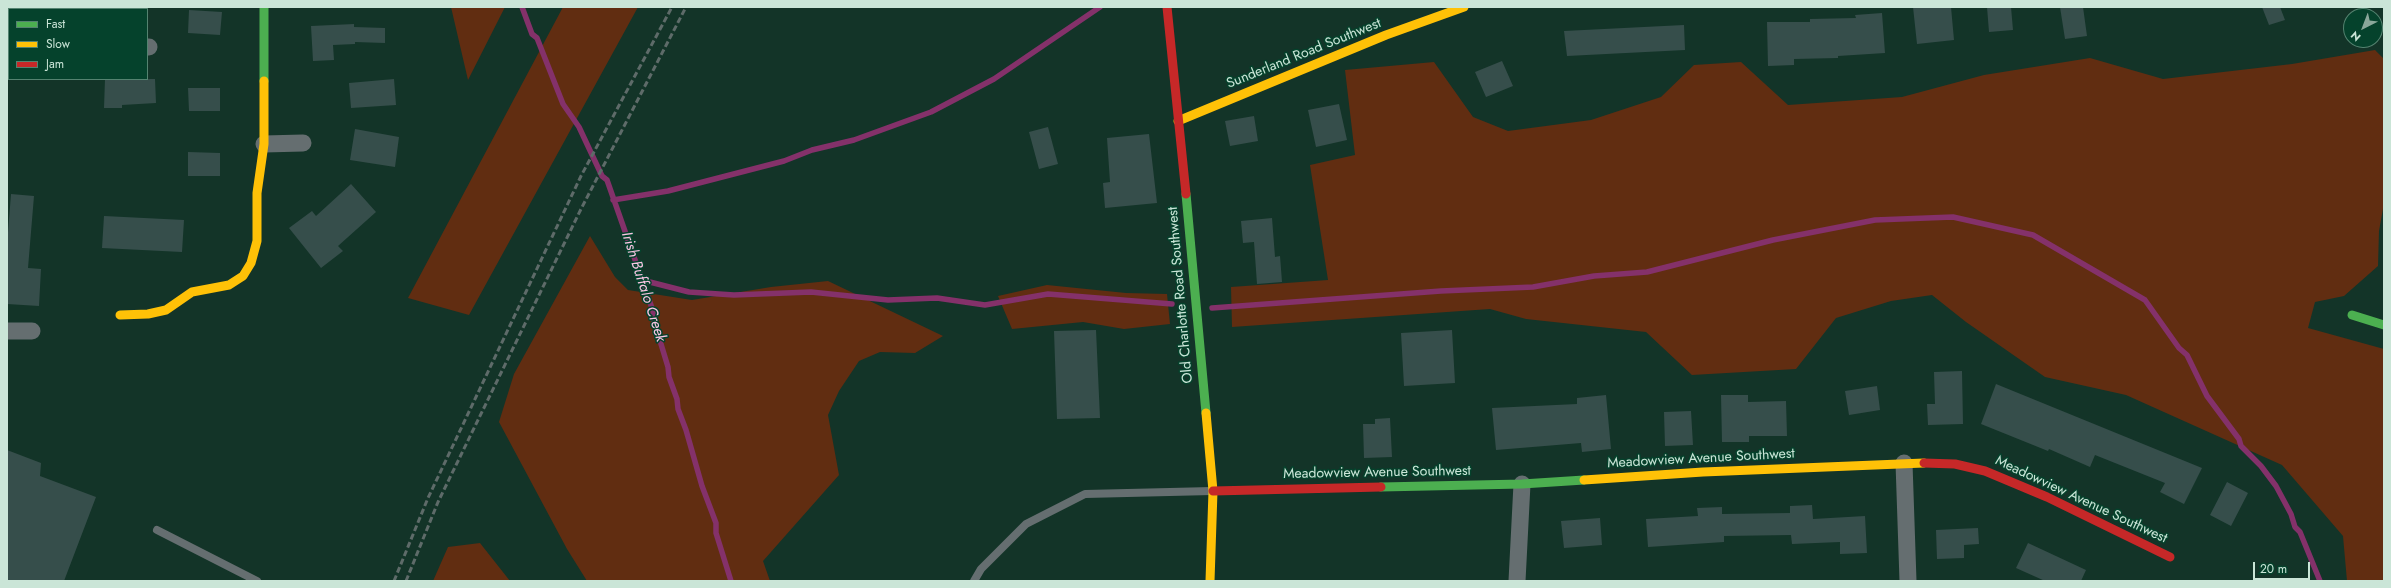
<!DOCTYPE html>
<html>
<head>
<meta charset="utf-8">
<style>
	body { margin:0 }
	#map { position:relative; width:2391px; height:588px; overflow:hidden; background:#133428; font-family:Jost,sans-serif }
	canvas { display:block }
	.frame { position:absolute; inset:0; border:8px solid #cae5d7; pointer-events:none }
	.legend { position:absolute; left:8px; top:8px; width:140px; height:72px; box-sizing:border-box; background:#05422c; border:1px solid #548370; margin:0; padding:5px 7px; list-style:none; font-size:12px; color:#cae5d7 }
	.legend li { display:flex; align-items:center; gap:8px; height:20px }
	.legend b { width:20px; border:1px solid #548370 }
	.north { position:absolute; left:2343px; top:8px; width:40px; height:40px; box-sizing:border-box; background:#05422c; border:1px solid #548370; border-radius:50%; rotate:222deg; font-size:11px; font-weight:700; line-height:16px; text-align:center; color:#cae5d7 }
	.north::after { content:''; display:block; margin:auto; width:14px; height:18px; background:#8aa79a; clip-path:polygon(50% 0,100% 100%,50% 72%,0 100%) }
	.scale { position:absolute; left:2253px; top:562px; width:57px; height:18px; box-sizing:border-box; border:2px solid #cae5d7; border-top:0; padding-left:5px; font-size:12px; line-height:14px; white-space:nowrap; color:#cae5d7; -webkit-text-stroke:3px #05422c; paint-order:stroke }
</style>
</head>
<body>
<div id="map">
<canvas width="2391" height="588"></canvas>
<div class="frame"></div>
<ul class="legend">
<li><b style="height:5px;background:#4caf50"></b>Fast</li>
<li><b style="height:5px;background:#ffc107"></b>Slow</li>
<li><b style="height:5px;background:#c62828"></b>Jam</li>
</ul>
<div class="north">N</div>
<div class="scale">20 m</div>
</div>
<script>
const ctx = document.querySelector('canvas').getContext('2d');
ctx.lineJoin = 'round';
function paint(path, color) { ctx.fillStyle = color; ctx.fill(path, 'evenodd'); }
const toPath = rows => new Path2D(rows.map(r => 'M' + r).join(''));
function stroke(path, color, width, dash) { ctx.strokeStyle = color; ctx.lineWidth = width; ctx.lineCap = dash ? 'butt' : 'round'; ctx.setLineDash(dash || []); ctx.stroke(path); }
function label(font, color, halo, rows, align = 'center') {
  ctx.font = font + ' Jost,sans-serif'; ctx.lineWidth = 3; ctx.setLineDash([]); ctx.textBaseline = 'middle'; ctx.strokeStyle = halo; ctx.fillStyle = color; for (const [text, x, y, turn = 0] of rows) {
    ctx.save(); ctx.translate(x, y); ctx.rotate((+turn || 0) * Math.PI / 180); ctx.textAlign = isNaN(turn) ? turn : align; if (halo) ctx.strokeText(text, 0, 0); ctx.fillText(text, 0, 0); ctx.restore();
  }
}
paint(toPath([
	[451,7,505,7,468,80],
	[563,7,638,7,469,315,408,298],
	[2375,50,2384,59,2384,203,2379,231,2378,266,2344,296,2315,302,2308,328,2384,349,2384,581,2347,581,2343,536,2282,465,2126,395,2045,377,1966,322,1932,295,1891,301,1836,318,1796,369,1692,375,1646,332,1526,319,1490,309,1232,327,1231,287,1328,280,1310,165,1355,155,1345,70,1434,62,1473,117,1508,131,1591,120,1661,97,1694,65,1741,62,1788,105,1902,97,1984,75,2090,58,2163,79,2292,64],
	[590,236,615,277,628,290,692,300,771,287,828,281,943,336,915,353,880,352,859,361,839,391,828,415,839,475,763,561,770,581,587,581,567,549,499,422,514,374],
	[1047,285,1126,293,1167,294,1170,324,1124,329,1083,322,1012,329,998,296],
	[480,543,510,581,433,581,448,547]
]), '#612d11');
stroke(toPath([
	[522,7,532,34,537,38,563,104,579,127,602,176,607,180,653,311,654,321,668,367,669,377,677,399,678,409,686,430,702,486,716,523,716,533,731,581],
	[613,200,668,191,784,161,812,150,854,140,931,112,994,79,1100,7],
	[642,280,689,292,734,295,811,292,888,300,937,298,985,305,1048,294,1172,304],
	[1212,308,1441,291,1533,287,1594,276,1647,272,1773,240,1875,220,1953,217,2033,235,2145,300,2179,348,2187,355,2207,396,2239,439,2241,446,2261,466,2276,486,2291,514,2295,527,2300,532,2320,581]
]), '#84316a', 5.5);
paint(toPath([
	[1913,7,1951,7,1954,40,1917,44],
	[1987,7,2011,7,2013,30,1989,32],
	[2060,7,2083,7,2087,36,2065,39],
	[2262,7,2280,7,2285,20,2269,25],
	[189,10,222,12,220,35,188,33],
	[1882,13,1885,53,1838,56,1838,58,1794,59,1794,65,1768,66,1767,22,1810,22,1810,19,1856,18,1855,15],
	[354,24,354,27,385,28,385,43,355,42,355,44,333,45,334,60,313,61,311,26],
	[1684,25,1685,50,1567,56,1564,31],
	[1502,61,1513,86,1486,97,1475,72],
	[105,79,155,79,156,103,122,105,122,108,104,108],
	[394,79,396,105,351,108,349,83],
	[188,88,220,88,220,111,189,111],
	[1339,104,1347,140,1316,147,1308,110],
	[1254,116,1258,141,1230,146,1225,121],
	[1048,127,1058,164,1039,169,1029,132],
	[355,129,399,137,395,167,350,160],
	[1149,134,1157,203,1105,208,1103,183,1110,182,1107,138],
	[188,152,220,153,220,176,188,176],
	[351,184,376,212,338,246,343,251,321,268,289,228,312,211,316,216],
	[11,194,34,196,28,268,41,269,39,306,7,304,7,245],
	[104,216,184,220,182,252,102,248],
	[1272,218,1275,257,1280,256,1282,282,1257,284,1254,242,1243,243,1241,221],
	[1096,330,1100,418,1057,419,1054,331],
	[1452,330,1455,383,1404,386,1401,333],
	[1962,371,1963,424,1928,425,1927,404,1935,404,1934,372],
	[1996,384,2202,468,2184,504,2160,492,2165,483,2095,455,2090,467,2049,449,2048,451,1981,424],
	[1877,386,1880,410,1849,415,1845,391],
	[1606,395,1611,449,1582,452,1581,443,1496,450,1492,408,1577,404,1577,398],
	[1721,395,1748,395,1748,402,1786,401,1787,436,1749,436,1749,442,1722,442],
	[1691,411,1693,445,1665,446,1664,412],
	[1390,418,1392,457,1364,458,1363,424,1375,424,1375,419],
	[7,450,41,463,40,476,96,497,64,581,7,581],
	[2227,482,2248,493,2231,526,2210,515],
	[1812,505,1813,519,1865,516,1867,553,1840,554,1840,542,1792,544,1791,535,1724,536,1724,542,1648,547,1646,519,1698,516,1697,508,1722,507,1722,514,1790,513,1790,506],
	[1600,518,1602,545,1564,548,1561,521],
	[1978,528,1979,544,1964,545,1964,558,1937,559,1936,530],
	[2028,543,2086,570,2081,581,2045,581,2016,568]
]), '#364e4b');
stroke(toPath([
	[157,530,257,581],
	[974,581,981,569,1026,524,1085,494,1212,491]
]), '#656e70', 8);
stroke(toPath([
	[7,47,9,47],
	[147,47,149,47],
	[264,144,303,143],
	[7,331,32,331],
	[1904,463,1908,581],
	[1517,581,1522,484]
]), '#656e70', 17);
stroke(toPath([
	[264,7,264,81],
	[1186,194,1206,413],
	[2352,315,2384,325],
	[1381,487,1522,484,1584,480]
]), '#4caf50', 9);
stroke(toPath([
	[1178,121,1386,35,1464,7],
	[120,315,148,314,166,310,192,292,229,285,243,276,251,263,257,241,257,193,264,144,264,81],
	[1206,413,1213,491,1210,581],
	[1584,480,1703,472,1924,463]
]), '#ffc107', 9);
stroke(toPath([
	[1167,7,1186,194],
	[1924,463,1955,464,1985,471,2047,497,2170,557],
	[1213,491,1381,487]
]), '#c62828', 9);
stroke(toPath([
	[394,581,428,498,581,176,672,7],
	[406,581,438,502,581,209,686,7]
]), '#5e6b69', 3, [6, 3]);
label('14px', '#cae5d7', '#05422c', [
	["Sunderland Road Southwest",1304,54,-22],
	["Old Charlotte Road Southwest",1181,295,-95],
	["Meadowview Avenue Southwest",1701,459,-3],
	["Meadowview Avenue Southwest",1377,473,-1],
	["Meadowview Avenue Southwest",2081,500,25]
]);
label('italic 15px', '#f9c5e3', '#05422c', [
	["Irish Buffalo Creek",643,287,72]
]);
</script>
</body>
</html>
